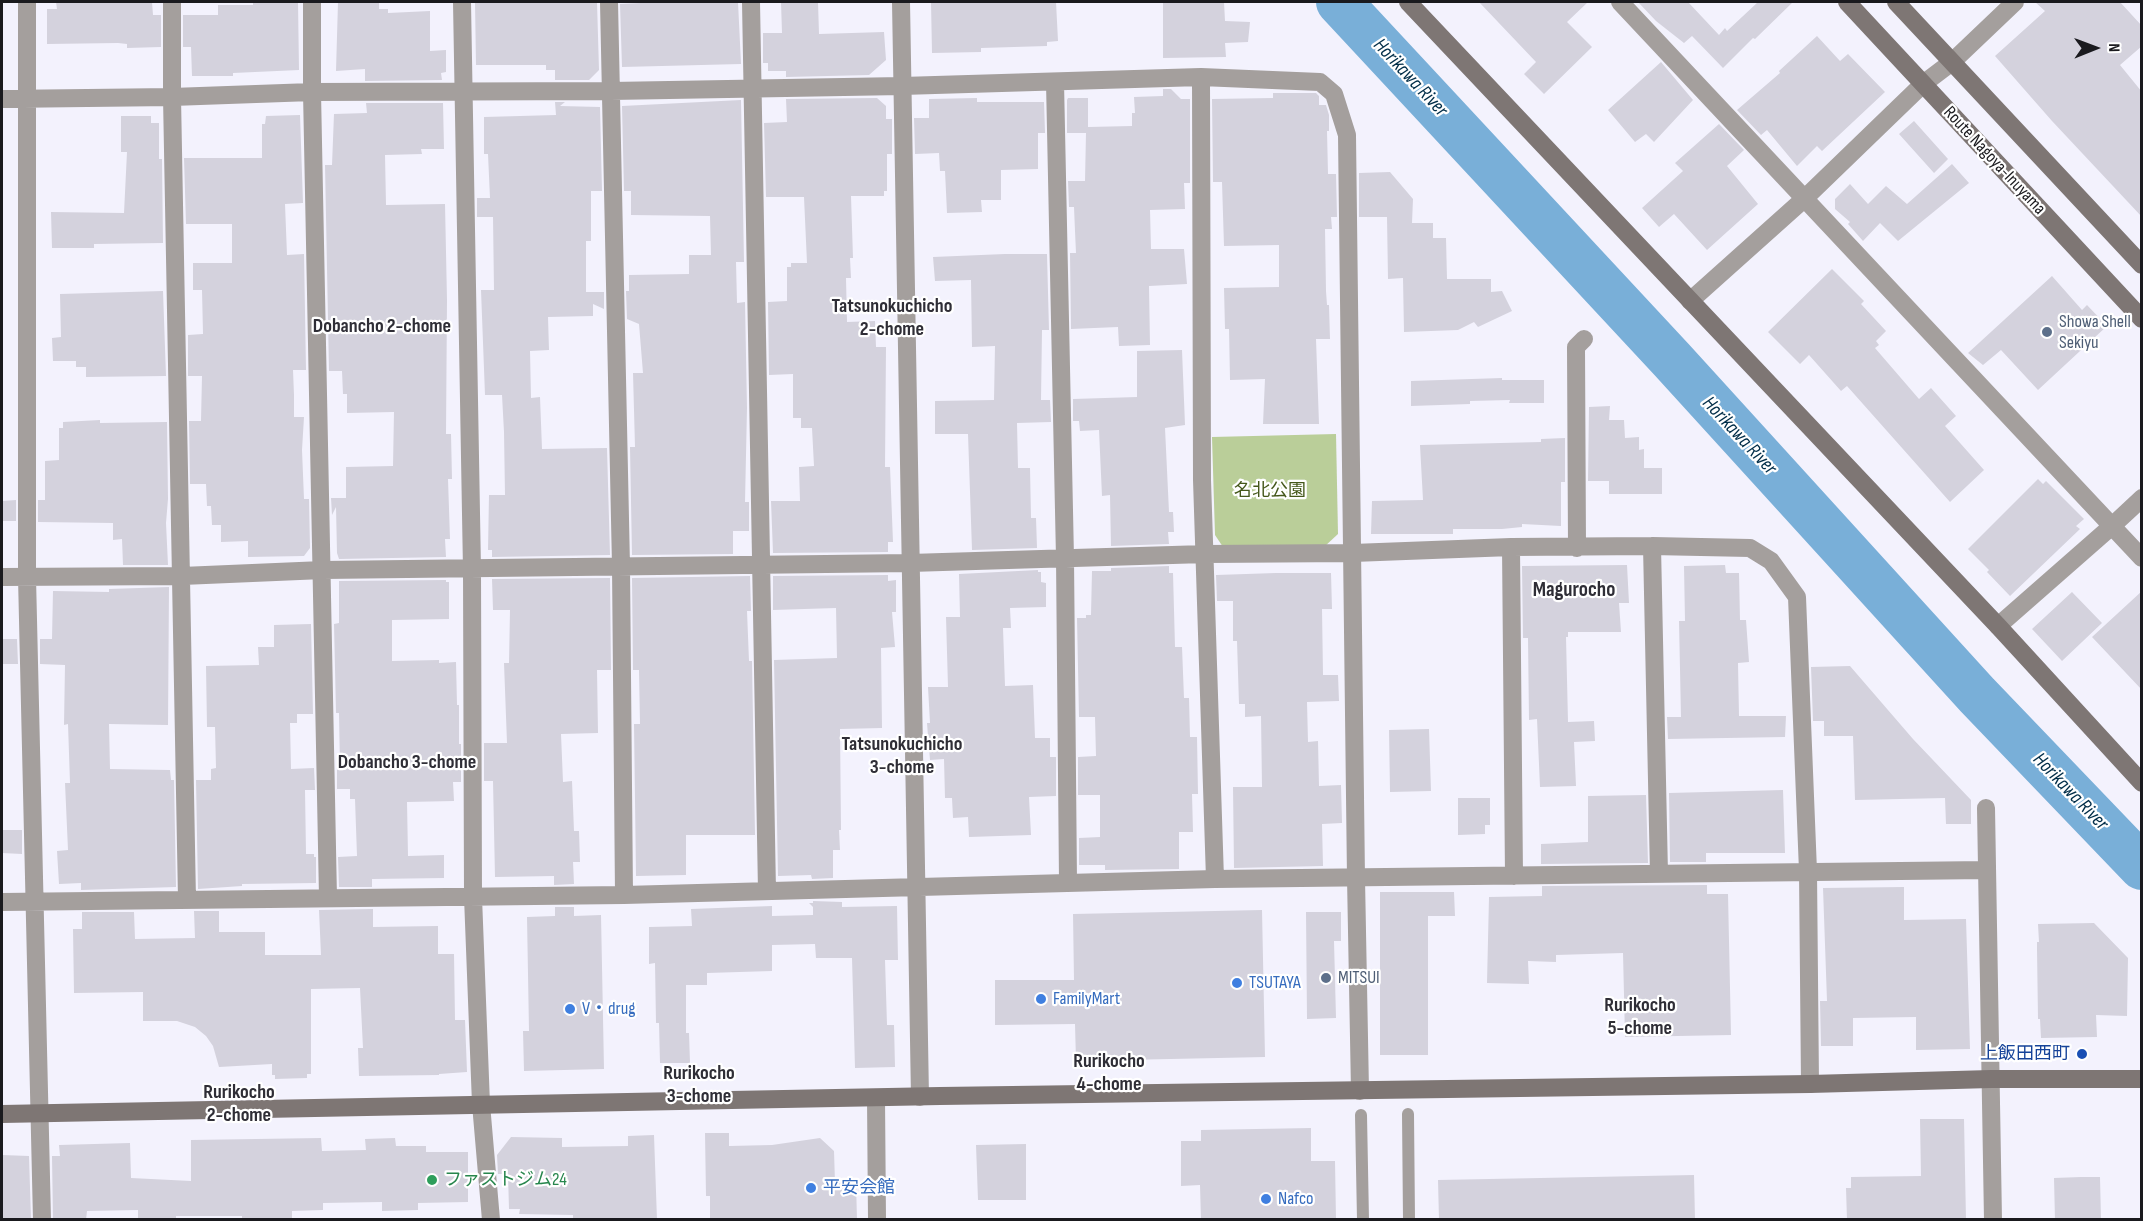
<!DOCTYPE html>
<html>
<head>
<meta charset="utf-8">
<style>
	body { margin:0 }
	#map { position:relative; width:2143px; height:1221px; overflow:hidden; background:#f3f2fd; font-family:"Sofia Sans Condensed",sans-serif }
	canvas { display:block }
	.frame { position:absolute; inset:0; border:3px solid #1a1a1e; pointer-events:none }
	.north { position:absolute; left:2065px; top:18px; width:60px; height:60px; -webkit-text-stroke:4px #fff; paint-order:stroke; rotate:89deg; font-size:16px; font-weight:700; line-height:24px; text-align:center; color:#1a1a1e }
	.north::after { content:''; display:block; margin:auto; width:21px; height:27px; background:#1a1a1e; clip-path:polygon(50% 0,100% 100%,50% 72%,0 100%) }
</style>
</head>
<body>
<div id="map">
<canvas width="2143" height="1221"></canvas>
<div class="frame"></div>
<div class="north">N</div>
</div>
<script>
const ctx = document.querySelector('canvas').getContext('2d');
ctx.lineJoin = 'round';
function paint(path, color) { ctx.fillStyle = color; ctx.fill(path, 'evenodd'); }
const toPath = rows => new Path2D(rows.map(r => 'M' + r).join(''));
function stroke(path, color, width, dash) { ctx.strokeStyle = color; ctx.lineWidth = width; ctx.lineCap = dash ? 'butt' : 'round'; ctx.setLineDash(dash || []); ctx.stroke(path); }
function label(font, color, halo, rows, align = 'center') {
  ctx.font = font + ' "Sofia Sans Condensed","Noto Sans JP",sans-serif'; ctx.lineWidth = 4.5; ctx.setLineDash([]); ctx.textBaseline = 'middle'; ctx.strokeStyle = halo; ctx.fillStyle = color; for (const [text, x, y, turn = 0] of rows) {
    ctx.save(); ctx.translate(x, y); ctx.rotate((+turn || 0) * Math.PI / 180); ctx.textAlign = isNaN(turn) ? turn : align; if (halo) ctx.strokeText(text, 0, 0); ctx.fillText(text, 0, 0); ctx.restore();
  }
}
paint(toPath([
	[1336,434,1338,534,1324,547,1223,547,1215,535,1212,437]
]), '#bace99');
stroke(toPath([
	[1339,2,1672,360,1977,695,2142,867]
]), '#79afd8', 46);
paint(toPath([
	[56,2,152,2,153,15,161,15,161,47,127,48,127,44,118,43,47,44,47,9,57,9],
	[253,2,298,2,299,70,233,73,233,76,192,76,191,47,183,47,183,15,218,15,218,5,253,5],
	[338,2,379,2,379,9,388,9,388,13,430,11,430,51,446,50,446,72,441,73,442,80,365,81,365,69,336,71],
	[475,2,597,2,599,70,589,80,555,80,555,70,546,70,546,65,476,65],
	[660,2,738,2,741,64,622,67,620,4],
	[781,2,818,2,819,34,884,32,886,60,869,75,786,77,786,71,768,71,768,63,763,63,763,33,782,33],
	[931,2,1056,2,1058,41,1047,42,1047,46,981,48,981,52,932,53],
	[1163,2,1224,2,1225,21,1250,22,1248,42,1225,43,1226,57,1163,58],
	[1479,2,1588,2,1567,22,1592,47,1544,94,1524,74,1536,62],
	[1638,2,1688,2,1719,35,1725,28,1727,31,1758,2,1793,2,1755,39,1753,38,1723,68,1692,36,1684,43,1656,21],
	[2035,2,2120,2,2142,26,2142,46,2120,65,2142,92,2142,217,2052,121,1995,56,2045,11],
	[1817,36,1840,61,1848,54,1885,92,1822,151,1817,146,1797,166,1767,130,1761,135,1737,110,1780,73,1779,71],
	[1661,62,1693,100,1654,142,1646,134,1635,142,1608,110],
	[1163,89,1171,89,1181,99,1190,99,1190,183,1184,183,1185,209,1150,210,1151,249,1184,249,1187,284,1149,286,1150,345,1119,346,1118,327,1071,329,1070,253,1076,253,1075,231,1074,207,1069,207,1068,181,1085,181,1086,133,1067,133,1067,100,1068,98,1088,98,1088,127,1132,126,1132,113,1135,113,1134,97,1163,96],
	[1273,93,1316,93,1319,96,1319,105,1326,105,1329,115,1329,131,1327,131,1328,174,1336,174,1337,217,1331,217,1332,229,1325,229,1326,291,1327,305,1329,305,1330,339,1316,339,1319,424,1263,424,1265,379,1230,380,1229,329,1225,329,1224,288,1279,287,1279,245,1224,246,1222,182,1213,182,1212,99,1273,98],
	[877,98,886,106,886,119,892,119,892,154,887,154,887,191,884,191,884,196,851,196,853,258,850,258,851,278,846,278,847,322,875,321,876,347,886,347,885,467,890,467,893,542,888,542,888,552,773,553,771,501,800,501,799,467,814,466,812,428,801,428,801,418,793,418,793,374,769,375,768,302,787,301,787,267,791,267,791,263,807,263,804,197,766,197,764,123,787,122,786,99],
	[977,98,977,102,1044,102,1045,133,1038,133,1038,169,1001,170,1001,200,981,200,982,212,947,213,945,171,940,171,939,153,915,154,914,118,929,118,929,99],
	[741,100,744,262,736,262,737,303,745,302,747,408,745,502,749,502,749,531,733,531,733,554,632,555,630,447,635,447,633,373,643,373,639,324,627,319,626,291,629,291,629,275,689,274,689,255,711,255,710,216,631,215,631,191,624,191,622,106],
	[555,102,565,102,560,106,600,107,602,191,591,191,591,241,586,241,586,292,604,292,604,309,593,304,593,316,548,317,549,350,530,351,531,398,540,397,542,449,607,448,610,555,492,557,492,550,488,550,489,495,505,495,504,432,502,395,485,395,481,290,494,290,493,217,477,217,477,198,490,198,488,154,484,154,484,117,556,115],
	[366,103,443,103,444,149,421,149,422,154,385,155,386,205,445,204,447,300,446,434,451,434,452,479,448,479,450,539,445,539,446,557,339,559,337,553,336,507,332,515,331,498,346,498,346,467,393,466,394,412,347,413,347,394,343,394,342,371,329,371,325,165,332,165,334,114,367,113],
	[300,115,303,203,285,204,287,255,304,254,306,370,293,370,294,395,294,417,304,417,302,450,304,499,309,499,310,548,304,556,248,557,248,541,221,542,221,525,212,525,211,506,207,506,206,484,190,484,189,421,201,421,202,376,188,376,188,335,203,334,202,290,193,290,193,263,232,263,232,224,186,224,184,158,262,158,262,124,265,124,266,116],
	[121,116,151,116,151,123,159,123,159,159,162,159,163,243,94,244,94,248,52,248,51,212,124,213,127,152,121,152],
	[1914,121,1948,159,1934,173,1899,134],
	[1719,124,1744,150,1727,166,1758,204,1707,250,1674,214,1659,227,1642,208,1683,171,1675,163],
	[1952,164,1969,183,1898,241,1880,223,1863,241,1848,224,1850,222,1835,209,1835,199,1850,184,1868,204,1886,186,1907,204],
	[1390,172,1413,199,1412,223,1433,223,1433,238,1446,238,1447,279,1491,279,1491,292,1502,291,1512,311,1478,327,1474,322,1458,330,1404,332,1403,278,1388,279,1387,217,1359,217,1359,173],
	[1005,254,1047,254,1049,330,1042,330,1041,400,1050,400,1051,422,1017,423,1018,468,1030,468,1031,518,1036,518,1037,548,972,550,968,434,935,434,935,401,994,400,995,346,972,347,971,280,935,281,933,257],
	[1832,269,1864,301,1861,304,1886,331,1876,341,1879,345,1875,348,1919,399,1931,388,1956,416,1945,426,1984,470,1950,502,1847,386,1841,391,1809,355,1800,364,1768,332],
	[2052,276,2082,310,2087,305,2107,326,2038,390,2001,350,1983,365,1968,353],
	[163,291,166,376,86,377,86,367,76,367,76,361,53,361,52,338,61,337,60,294],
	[1182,350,1185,425,1165,428,1169,512,1173,512,1174,532,1168,532,1169,544,1111,546,1110,495,1102,496,1099,430,1080,431,1079,421,1073,421,1073,399,1137,397,1137,351],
	[1502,378,1502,380,1544,380,1544,403,1509,403,1510,400,1470,401,1470,404,1411,406,1411,381],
	[1610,406,1609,420,1624,420,1625,438,1639,437,1639,450,1644,449,1644,468,1662,468,1662,494,1609,494,1609,481,1588,481,1589,407],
	[100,420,100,423,167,422,168,499,166,523,168,565,123,565,122,539,113,540,113,523,38,522,38,500,45,500,45,461,59,460,59,428,63,428,63,422],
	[1565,438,1565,482,1561,482,1561,526,1522,524,1522,527,1502,529,1453,529,1453,534,1371,534,1372,501,1423,500,1420,445,1541,442,1541,439],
	[2038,479,2043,484,2046,481,2084,519,2076,526,2080,529,2010,596,1987,572,1989,570,1968,549],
	[16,500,16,521,2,521,2,501],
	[1627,565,1629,603,1619,603,1621,632,1568,632,1568,637,1566,637,1568,722,1594,721,1595,741,1574,742,1576,786,1540,787,1537,719,1529,720,1528,638,1523,638,1522,566],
	[1725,565,1726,573,1739,573,1740,620,1746,620,1749,662,1738,663,1739,716,1786,716,1785,737,1668,739,1667,717,1681,717,1679,621,1685,621,1684,566],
	[1169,566,1169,573,1173,573,1175,647,1182,647,1184,698,1189,698,1190,737,1197,737,1198,794,1192,794,1193,832,1179,832,1179,869,1105,870,1105,865,1079,865,1079,838,1100,837,1100,795,1078,795,1078,757,1096,756,1095,717,1079,717,1077,618,1086,618,1086,615,1091,615,1092,571,1111,571,1111,568],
	[1038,570,1038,572,1041,572,1041,582,1046,583,1046,607,1010,608,1011,628,1003,628,1005,686,1033,685,1035,738,1050,738,1050,757,1056,757,1056,796,1029,797,1031,835,969,837,968,817,953,818,952,798,945,798,944,759,930,760,928,736,927,723,930,723,928,687,948,687,946,617,960,617,959,574],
	[1276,573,1331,573,1332,609,1322,609,1323,675,1338,675,1339,701,1307,702,1308,742,1318,741,1319,786,1341,785,1342,823,1322,824,1323,866,1234,868,1233,787,1262,787,1261,716,1245,717,1245,704,1239,704,1237,641,1233,641,1233,601,1217,601,1216,575],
	[888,575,888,581,896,580,896,612,892,612,895,647,881,648,882,728,840,729,841,830,839,830,840,850,833,850,833,878,812,879,811,875,778,876,774,660,837,658,836,608,773,610,773,576],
	[750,576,751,611,747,611,749,661,752,661,755,835,686,835,686,875,636,876,634,724,640,724,639,670,633,670,632,578],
	[610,578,611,670,597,670,598,733,561,734,563,782,572,781,574,831,579,831,580,862,573,862,574,884,554,885,554,876,495,877,493,781,484,781,484,743,507,743,504,663,509,663,510,610,493,610,492,579],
	[446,580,446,582,449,582,449,619,392,620,392,661,439,660,439,663,456,662,457,705,459,705,459,744,461,744,461,782,453,782,454,801,407,802,408,856,444,855,444,878,372,879,372,887,339,887,338,857,357,856,355,799,350,799,350,789,337,789,337,768,340,768,339,713,336,713,334,624,339,623,339,581],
	[169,587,168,725,109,724,110,769,170,770,171,780,174,780,176,887,81,890,81,883,59,884,57,851,68,850,65,783,70,783,68,724,64,725,65,665,40,664,40,639,52,639,53,591,109,592,109,589],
	[2142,591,2142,690,2092,637],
	[2072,592,2102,623,2062,661,2032,629],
	[311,624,313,714,297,714,297,723,290,723,291,769,314,768,315,790,305,790,306,854,314,854,314,857,316,857,316,883,242,884,242,886,198,889,196,780,211,780,211,769,216,768,215,727,207,727,206,666,259,665,258,647,274,647,274,625],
	[2,639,17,639,18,664,2,664],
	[1850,666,1913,739,1971,800,1971,824,1946,824,1945,798,1855,800,1853,736,1824,736,1824,721,1813,721,1811,667],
	[1429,729,1431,791,1390,792,1389,730],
	[1783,790,1785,853,1706,853,1706,862,1670,862,1669,793],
	[1646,795,1648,863,1541,864,1541,844,1588,842,1588,796],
	[1458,798,1490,798,1490,825,1485,825,1485,834,1458,835],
	[2,830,22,830,22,854,2,853],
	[1707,885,1707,894,1728,894,1731,1035,1625,1037,1623,953,1556,955,1556,962,1528,961,1529,984,1487,983,1489,897,1542,896,1542,886],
	[1904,887,1904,920,1966,919,1970,1049,1916,1050,1916,1017,1853,1018,1853,1046,1821,1046,1820,1001,1827,1001,1823,888],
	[1380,892,1454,892,1455,916,1428,916,1428,1055,1380,1055],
	[813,901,842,902,842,907,897,906,898,960,885,960,887,1025,894,1025,895,1067,855,1068,852,958,816,958,815,944,772,945,772,971,707,973,707,985,686,985,686,1033,689,1033,690,1063,660,1063,659,1023,656,1023,655,963,649,964,649,927,692,926,691,909,772,906,772,916,813,915,813,907,809,903,813,903],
	[555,907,574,907,574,916,601,915,604,1069,524,1071,523,1031,529,1031,527,917,555,916],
	[373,909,373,927,438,926,438,954,454,954,455,1020,465,1020,467,1072,439,1074,439,1075,359,1076,358,1048,363,1048,360,988,311,989,311,1074,307,1074,307,1078,275,1079,275,1075,272,1075,272,1064,219,1067,213,1046,206,1036,195,1027,177,1021,143,1021,143,992,74,993,73,929,82,929,82,912,134,912,135,939,195,938,194,911,219,911,219,932,265,932,265,955,321,955,319,910],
	[1262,910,1265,1057,1076,1061,1075,1024,995,1025,995,980,1074,980,1073,914],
	[1306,912,1341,912,1341,941,1334,941,1336,1018,1307,1019],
	[2094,923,2128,958,2127,1016,2096,1015,2097,1037,2041,1038,2040,1019,2038,1019,2037,949,2037,942,2039,942,2038,924],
	[1920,1119,1964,1119,1966,1220,1847,1220,1846,1188,1851,1188,1851,1177,1921,1176],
	[1311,1128,1311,1161,1335,1161,1336,1220,1201,1220,1200,1185,1181,1186,1181,1141,1201,1141,1201,1130],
	[705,1133,729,1133,729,1146,772,1145,820,1138,834,1151,835,1183,856,1182,857,1220,710,1220,710,1196,706,1196],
	[654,1135,657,1220,573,1220,573,1215,519,1214,520,1209,509,1209,508,1174,498,1174,497,1155,511,1137,562,1138,562,1147,628,1146,628,1136],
	[321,1138,322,1151,366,1150,365,1139,395,1138,396,1146,426,1146,426,1152,468,1152,468,1202,418,1203,418,1210,382,1211,382,1202,323,1203,323,1210,292,1211,292,1218,242,1219,242,1216,176,1216,176,1220,138,1220,138,1210,87,1211,86,1220,53,1220,52,1156,60,1156,59,1145,130,1143,131,1178,191,1181,191,1140],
	[1026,1144,1026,1200,978,1200,976,1145],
	[2,1155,29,1156,31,1220,2,1220],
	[1694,1175,1695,1220,1439,1220,1438,1180],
	[2081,1177,2100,1177,2101,1220,2055,1220,2054,1178]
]), '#d4d2dd');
stroke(toPath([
	[1408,1114,1409,1220],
	[1361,1115,1363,1220]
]), '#a49f9d', 12);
stroke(toPath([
	[27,2,27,577,42,1220],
	[172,2,172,97,187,899],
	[312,2,312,92,328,897],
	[462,2,472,570,473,897,481,1104,491,1220],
	[609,2,621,566,624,895],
	[751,2,767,891],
	[901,2,920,1097],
	[1620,2,2142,558],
	[1201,77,1202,480,1215,879],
	[1055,82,1065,558,1068,882],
	[2,99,172,97,312,92,611,91,902,86,1201,77,1320,82,1334,94,1347,135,1356,878,1360,1091],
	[1690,301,1804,199,1923,84,1952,62,2015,2],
	[1652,546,1659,874],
	[1511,547,1514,876],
	[1577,548,1576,347,1584,339],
	[2,577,182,576,323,570,910,563,1205,554,1353,553,1511,547,1652,546,1750,548,1771,561,1797,597,1808,871,1810,1084],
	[1998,626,2112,526,2142,498],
	[1986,808,1993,1220],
	[2,902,624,895,1215,879,1986,870],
	[876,1098,877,1220]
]), '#a49f9d', 18);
stroke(toPath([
	[1408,2,1998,626,2142,783],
	[1847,2,2142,319],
	[1896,2,2142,265],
	[2,1114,940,1096,1810,1084,1991,1079,2142,1079]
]), '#7e7674', 18);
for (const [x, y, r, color] of [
	[2047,332,6,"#5c6f8a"],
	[1326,978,6,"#5c6f8a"],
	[1237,983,6,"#3f7fe0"],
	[1041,999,6,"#3f7fe0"],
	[570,1009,6,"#3f7fe0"],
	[2082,1054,6,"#1a4fb4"],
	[432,1180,6,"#2e9e5b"],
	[811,1188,6,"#3f7fe0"],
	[1266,1199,6,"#3f7fe0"]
]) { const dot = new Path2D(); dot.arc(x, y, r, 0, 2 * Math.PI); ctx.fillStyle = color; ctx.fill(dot); stroke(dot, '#fff', 2); }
label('18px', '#1a1a1e', '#fff', [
	["Route Nagoya-Inuyama",1994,161,47]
]);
label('18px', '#4e5e75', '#fff', [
	["Showa Shell",2059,322],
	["Sekiyu",2059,343],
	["MITSUI",1338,978]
], 'left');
label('18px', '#45581b', '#fff', [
	["名北公園",1270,491]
]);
label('18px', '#366cbe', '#fff', [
	["TSUTAYA",1249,983],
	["FamilyMart",1053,999],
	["V・drug",582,1009],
	["平安会館",823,1188],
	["Nafco",1278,1199]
], 'left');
label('18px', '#164399', '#fff', [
	["上飯田西町",2070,1054]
], 'right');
label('18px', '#27864d', '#fff', [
	["ファストジム24",444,1180]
], 'left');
label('italic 20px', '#002d48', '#fff', [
	["Horikawa River",1410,78,47],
	["Horikawa River",1739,436,47],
	["Horikawa River",2070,792,46]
]);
label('bold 20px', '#2f2e36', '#fff', [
	["Tatsunokuchicho",892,307],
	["2-chome",892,330],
	["Dobancho 2-chome",382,327],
	["Tatsunokuchicho",902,745],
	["3-chome",902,768],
	["Dobancho 3-chome",407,763],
	["Rurikocho",1640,1006],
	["5-chome",1640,1029],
	["Rurikocho",1109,1062],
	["4-chome",1109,1085],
	["Rurikocho",699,1074],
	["3-chome",699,1097],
	["Rurikocho",239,1093],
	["2-chome",239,1116]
]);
label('bold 21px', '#2f2e36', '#fff', [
	["Magurocho",1574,591]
]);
</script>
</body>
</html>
